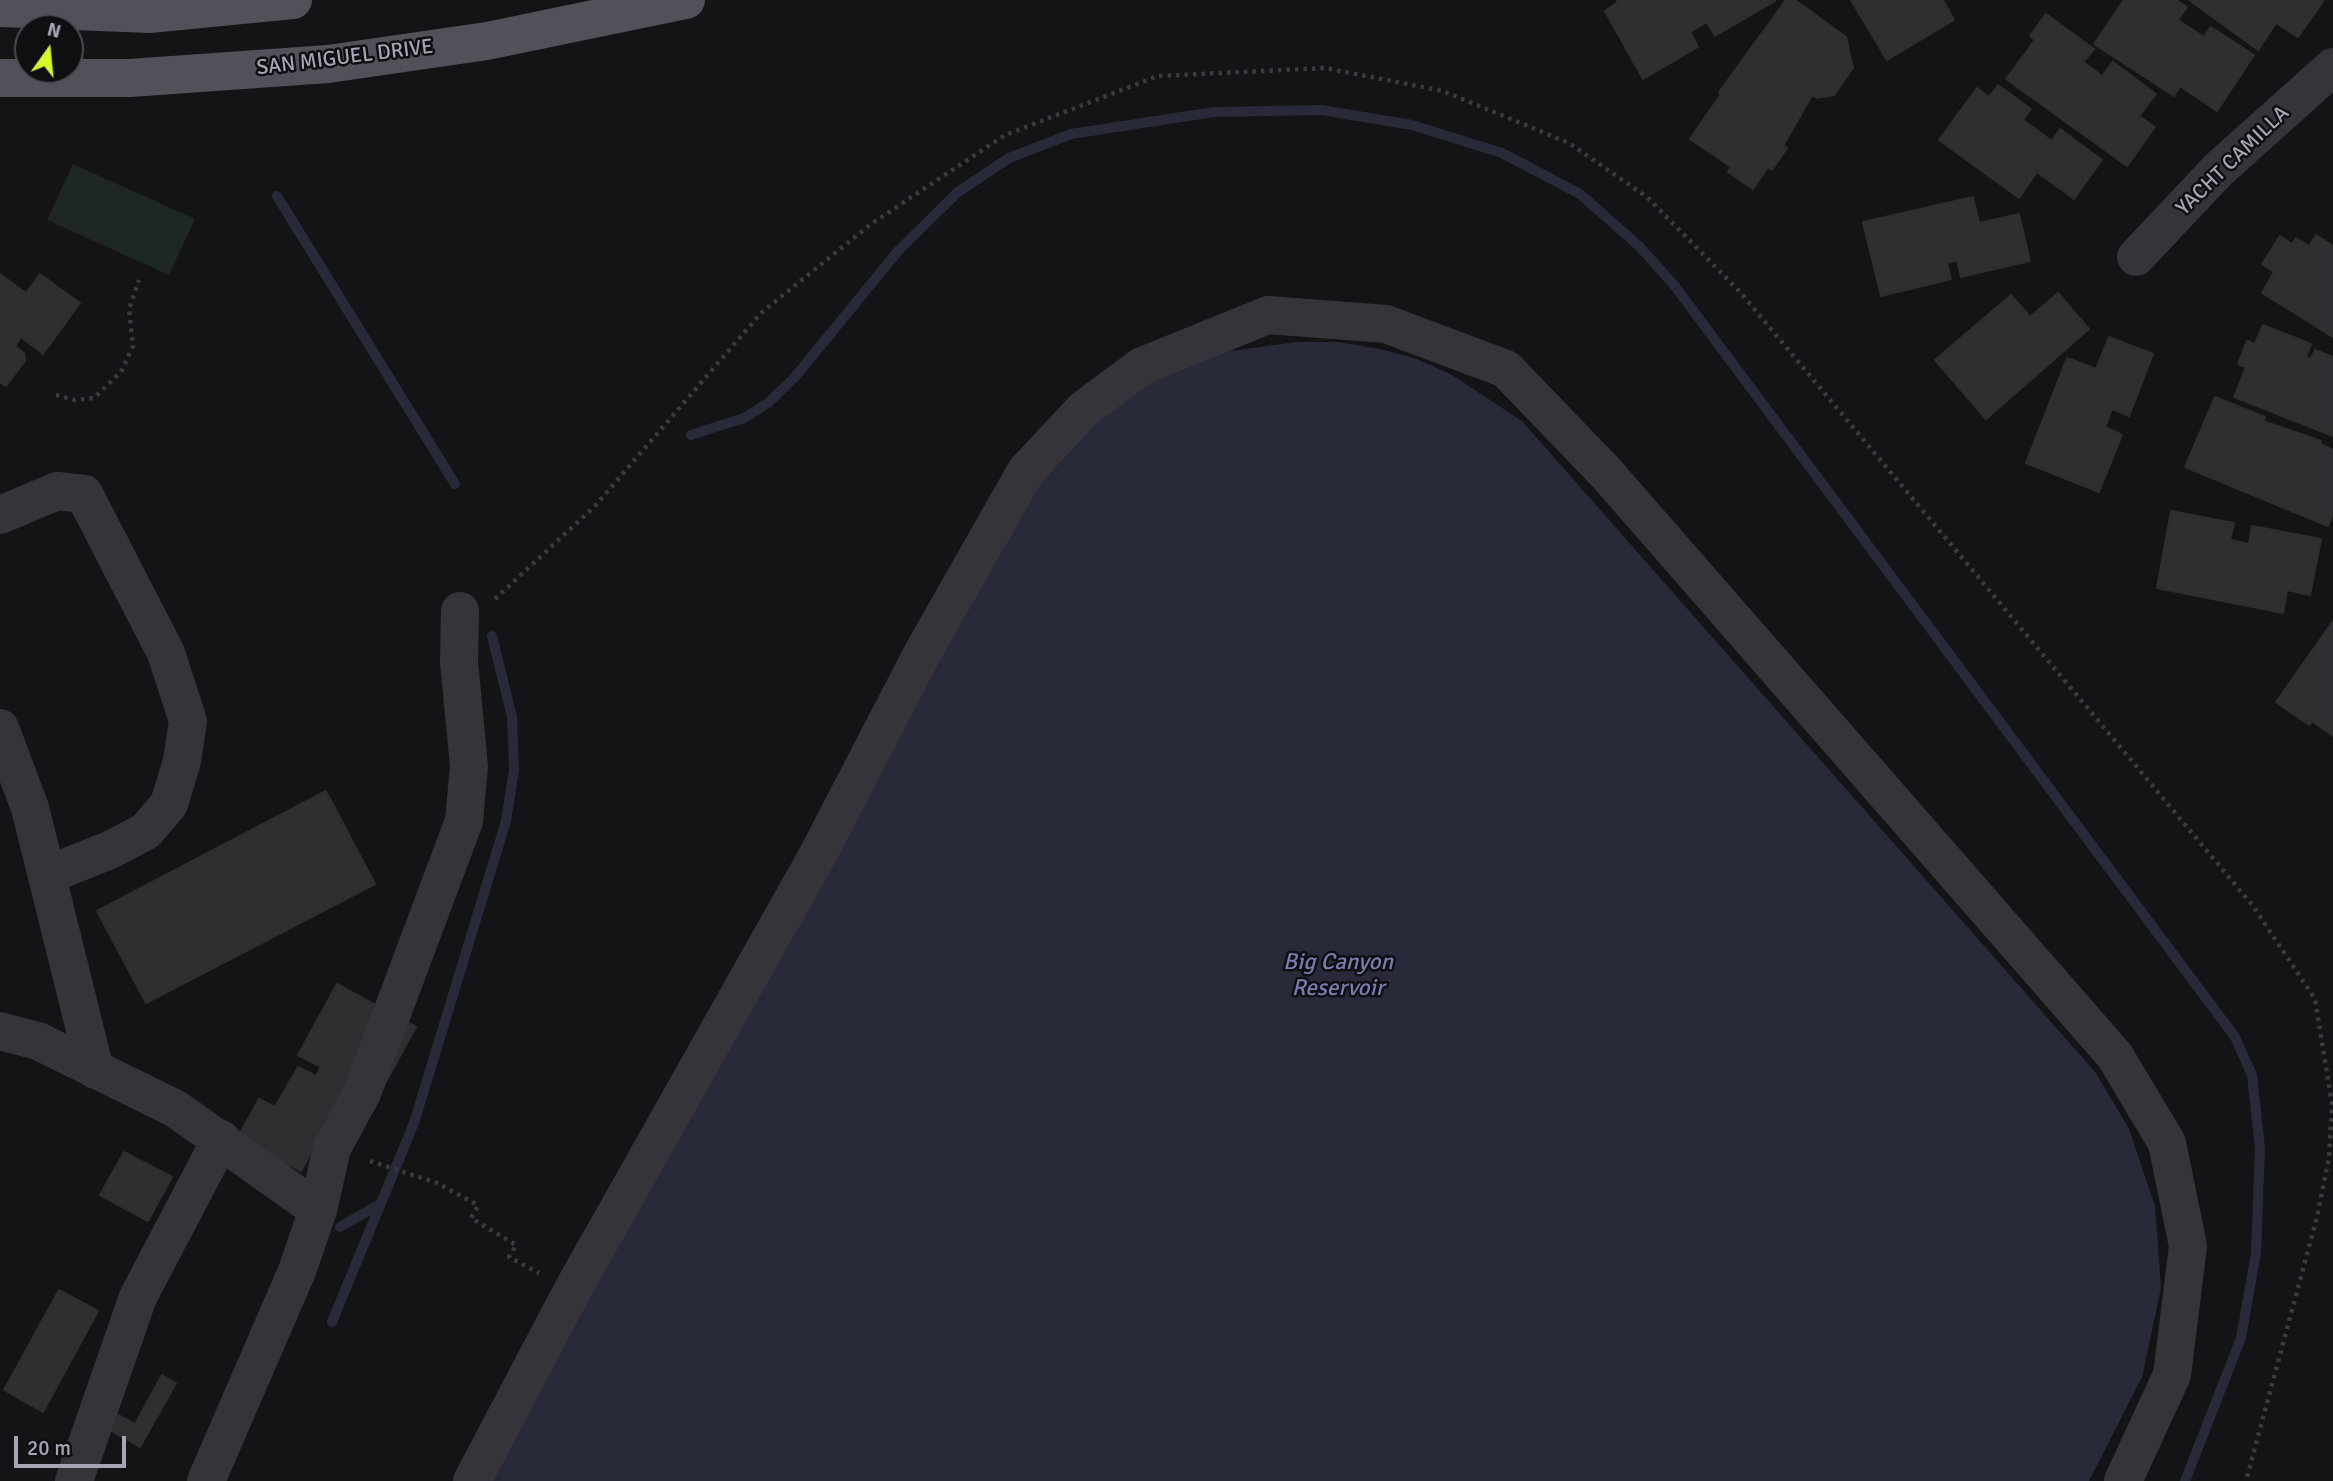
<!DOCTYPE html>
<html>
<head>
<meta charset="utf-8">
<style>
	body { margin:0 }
	#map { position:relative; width:2333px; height:1481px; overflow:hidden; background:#141315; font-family:Signika,sans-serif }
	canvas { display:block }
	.north { position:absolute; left:14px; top:14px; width:70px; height:70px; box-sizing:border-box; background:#0f0e10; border:2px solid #4c4a52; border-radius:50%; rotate:15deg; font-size:19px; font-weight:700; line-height:28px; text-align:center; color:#a7a4b5 }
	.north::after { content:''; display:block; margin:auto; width:24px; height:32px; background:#d5f729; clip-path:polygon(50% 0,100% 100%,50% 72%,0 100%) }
	.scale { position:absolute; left:14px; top:1436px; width:112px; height:32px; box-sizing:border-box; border:4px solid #a7a4b5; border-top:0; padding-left:9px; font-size:21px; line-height:24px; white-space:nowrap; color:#a7a4b5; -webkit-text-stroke:5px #0f0e10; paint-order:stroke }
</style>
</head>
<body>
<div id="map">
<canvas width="2333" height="1481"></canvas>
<div class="north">N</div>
<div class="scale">20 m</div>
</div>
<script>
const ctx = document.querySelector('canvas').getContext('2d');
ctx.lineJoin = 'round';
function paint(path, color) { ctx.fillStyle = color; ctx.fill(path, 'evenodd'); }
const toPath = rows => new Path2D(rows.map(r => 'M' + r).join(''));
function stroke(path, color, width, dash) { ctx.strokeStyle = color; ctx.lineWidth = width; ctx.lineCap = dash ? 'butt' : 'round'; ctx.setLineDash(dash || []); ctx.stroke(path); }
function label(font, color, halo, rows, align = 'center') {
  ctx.font = font + ' Signika,sans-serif'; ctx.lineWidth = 5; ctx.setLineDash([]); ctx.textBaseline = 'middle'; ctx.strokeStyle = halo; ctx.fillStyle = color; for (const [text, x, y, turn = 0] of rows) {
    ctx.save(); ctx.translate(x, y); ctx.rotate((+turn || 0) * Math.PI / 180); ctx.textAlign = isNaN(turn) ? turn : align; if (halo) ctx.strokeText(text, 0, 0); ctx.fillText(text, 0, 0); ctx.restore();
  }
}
paint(toPath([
	[73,164,195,219,169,275,47,220]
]), '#1f2724');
paint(toPath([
	[1296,342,1338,342,1380,349,1417,359,1452,375,1522,421,2096,1073,2129,1129,2155,1206,2161,1288,2142,1377,2089,1481,489,1481,1026,497,1077,434,1141,383,1217,353]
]), '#292a39');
stroke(toPath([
	[277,196,455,484],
	[691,435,744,418,768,403,795,377,899,250,958,192,1009,158,1071,134,1214,112,1321,110,1412,125,1502,153,1580,194,1640,247,1674,285,2235,1037,2252,1075,2260,1148,2256,1253,2241,1338,2185,1481],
	[340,1227,380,1204],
	[332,1322,414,1123,506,821,514,770,512,717,492,636]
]), '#292a39', 10);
const building = toPath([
	[1617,0,1775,0,1775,1,1715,36,1707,22,1690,32,1698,47,1643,79,1605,11,1618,2,1617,0],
	[1786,0,1795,0,1846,37,1853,68,1834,95,1817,98,1812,95,1783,146,1787,148,1772,170,1768,167,1753,189,1728,172,1731,167,1690,139,1721,94,1719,92,1786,0],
	[1851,0,1943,0,1954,20,1887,60,1851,0],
	[2124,0,2176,0,2187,7,2178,20,2204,37,2211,27,2254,55,2217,111,2180,86,2174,96,2094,44,2124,0],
	[2189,0,2324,0,2298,37,2276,23,2258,50,2189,0],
	[2046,14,2094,49,2083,62,2102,76,2113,62,2156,94,2139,116,2155,127,2127,166,2006,79,2035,40,2030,36,2046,14],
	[1998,85,2031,109,2023,120,2052,141,2060,129,2102,160,2074,199,2037,172,2019,198,1939,140,1977,88,1989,97,1998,85],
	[1973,197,1979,223,2019,214,2030,261,1961,277,1957,260,1947,263,1951,279,1881,296,1863,222,1973,197],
	[2316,235,2333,246,2333,337,2262,293,2274,272,2262,264,2280,236,2292,244,2296,238,2309,246,2316,235],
	[0,274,26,293,40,274,80,303,43,354,21,337,15,346,24,353,25,361,6,386,0,382,0,274],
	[2058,293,2089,329,1986,419,1935,360,2011,295,2030,317,2058,293],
	[2263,325,2311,344,2306,357,2311,359,2315,350,2333,357,2333,436,2234,397,2246,367,2238,364,2247,341,2255,344,2263,325],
	[2109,337,2153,354,2129,416,2112,409,2105,427,2122,435,2099,492,2026,463,2067,358,2096,369,2109,337],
	[2215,397,2265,417,2263,421,2321,441,2320,444,2333,450,2333,513,2328,526,2185,467,2215,397],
	[2171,511,2234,523,2230,540,2249,544,2252,526,2321,539,2310,595,2287,590,2283,613,2157,588,2171,511],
	[2333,621,2333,736,2312,721,2309,725,2276,702,2333,621],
	[326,791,375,884,146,1003,97,911,326,791],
	[337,984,416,1027,377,1098,322,1133,301,1171,238,1137,259,1099,275,1107,298,1067,316,1076,321,1067,298,1055,337,984],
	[124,1152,172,1177,148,1221,100,1195,124,1152],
	[59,1290,98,1311,43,1412,4,1390,59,1290],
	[162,1375,176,1383,140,1447,106,1428,114,1413,135,1424,162,1375]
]);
paint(building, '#2f2e31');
stroke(building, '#2f2d31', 2);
stroke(toPath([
	[56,395,75,400,94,398,121,372,133,346,129,309,139,280],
	[495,599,595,506,761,313,871,224,1005,135,1158,76,1325,68,1443,91,1569,143,1647,197,1740,292,2253,906,2315,999,2332,1104,2329,1158,2317,1217,2246,1481],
	[370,1161,437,1183,474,1203,478,1206,471,1218,516,1245,509,1257,539,1273]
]), '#3b3a41', 4.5, [3.5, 5]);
stroke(toPath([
	[2136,257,2218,170,2333,67],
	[0,515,57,491,84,494,166,653,188,721,182,761,169,804,146,831,110,850,47,875],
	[0,728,30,808,95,1070],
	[0,1031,38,1041,176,1109,318,1210],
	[74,1481,138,1297,221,1139],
	[206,1481,297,1271,318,1210,332,1148,362,1093,464,821,469,766,459,662,460,611],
	[472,1481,572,1291,816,858,923,652,1026,471,1084,409,1142,366,1268,315,1386,324,1506,369,1607,474,2115,1056,2167,1143,2188,1246,2172,1375,2123,1481]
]), '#36343a', 38);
stroke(toPath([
	[0,8,149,14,293,0],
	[0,78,130,78,328,64,487,41,686,0]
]), '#525059', 38);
label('21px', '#a7a4b5', '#0f0e10', [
	["SAN MIGUEL DRIVE",345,58,-7],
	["YACHT CAMILLA",2233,161,-44]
]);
label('italic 23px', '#797bb2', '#0f0e10', [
	["Big Canyon",1338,963],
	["Reservoir",1338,989]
]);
</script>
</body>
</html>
